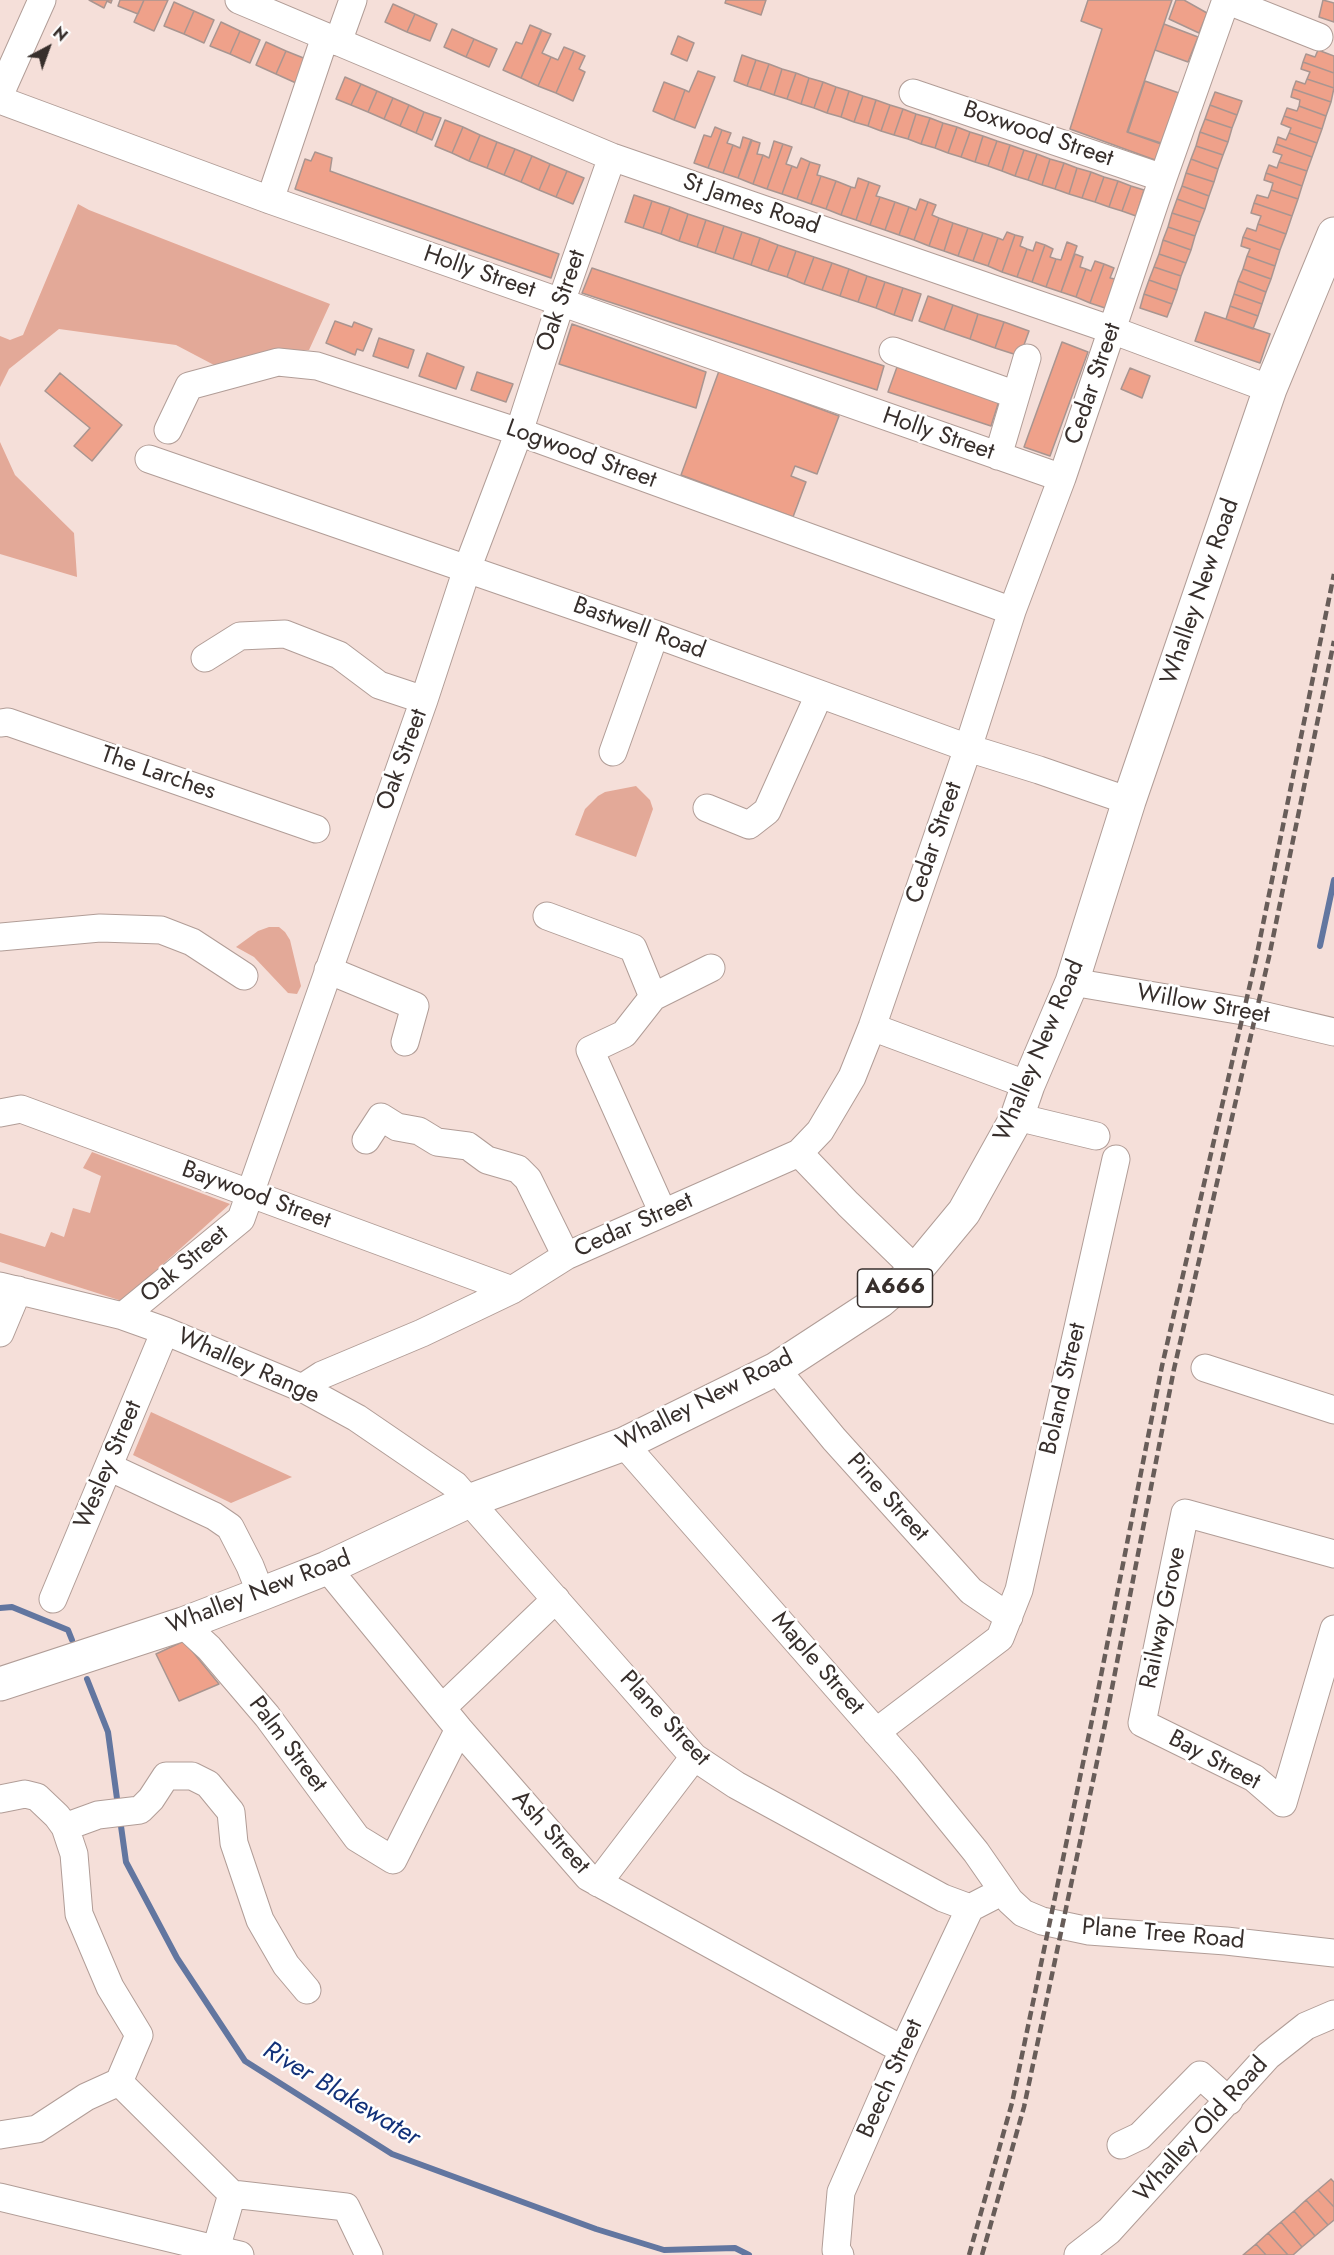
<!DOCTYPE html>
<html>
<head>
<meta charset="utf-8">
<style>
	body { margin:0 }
	#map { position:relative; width:1334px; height:2255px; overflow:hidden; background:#f5dfd9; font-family:Jost,sans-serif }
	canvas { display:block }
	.north { position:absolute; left:18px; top:18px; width:60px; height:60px; -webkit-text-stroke:4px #fff; paint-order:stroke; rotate:41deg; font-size:16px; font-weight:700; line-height:24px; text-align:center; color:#372f2c }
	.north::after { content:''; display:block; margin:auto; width:21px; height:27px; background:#372f2c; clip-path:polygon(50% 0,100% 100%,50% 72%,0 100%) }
</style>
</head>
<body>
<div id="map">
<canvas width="1334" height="2255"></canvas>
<div class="north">N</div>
</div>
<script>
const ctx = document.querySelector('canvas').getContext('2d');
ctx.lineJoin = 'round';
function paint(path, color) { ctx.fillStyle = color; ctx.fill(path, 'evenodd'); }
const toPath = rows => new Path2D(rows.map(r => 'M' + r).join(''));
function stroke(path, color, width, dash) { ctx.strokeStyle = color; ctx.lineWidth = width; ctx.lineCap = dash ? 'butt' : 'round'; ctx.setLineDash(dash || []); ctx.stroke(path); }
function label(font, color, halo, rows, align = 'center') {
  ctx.font = font + ' Jost,sans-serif'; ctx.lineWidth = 5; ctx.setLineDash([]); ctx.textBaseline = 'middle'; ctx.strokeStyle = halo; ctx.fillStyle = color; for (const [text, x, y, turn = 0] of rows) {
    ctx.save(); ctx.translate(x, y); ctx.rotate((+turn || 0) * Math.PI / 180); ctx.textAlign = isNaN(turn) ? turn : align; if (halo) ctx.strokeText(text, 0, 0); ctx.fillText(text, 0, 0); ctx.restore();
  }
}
paint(toPath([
	[78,204,89,210,330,304,309,350,278,351,214,365,176,345,59,329,9,369,0,387,0,336,10,340,23,335],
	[0,442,15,475,74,533,77,577,0,554],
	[636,786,650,800,653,809,636,857,575,835,585,809,598,796,605,792],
	[269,927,279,927,285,932,290,940,301,986,297,994,288,993,254,957,236,947,258,931],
	[92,1152,230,1204,122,1301,0,1262,0,1233,45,1247,51,1232,64,1237,73,1208,90,1213,101,1176,83,1168],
	[151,1412,292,1477,231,1503,133,1455]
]), '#e3a998');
stroke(toPath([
	[1320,946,1334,880],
	[0,1608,12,1607,68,1630,72,1640],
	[87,1679,108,1732,118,1806],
	[120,1819,126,1862,177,1958,245,2061,392,2154,596,2229,664,2250,735,2248,749,2255]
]), '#6276a0', 6);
const building = toPath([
	[89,0,112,0,111,3,107,1,104,8,89,0],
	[120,0,144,0,138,14,118,6,120,0],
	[144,0,168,0,154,31,134,22,144,0],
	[726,0,766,0,761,15,725,3,726,0],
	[1088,0,1172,0,1127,132,1161,144,1155,160,1070,129,1102,29,1081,21,1088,0],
	[1176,0,1184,0,1207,13,1199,33,1169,19,1176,0],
	[1323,0,1334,3,1334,22,1319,17,1323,0],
	[174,2,194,11,184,34,164,26,174,2],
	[393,4,415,14,407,32,385,22,393,4],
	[194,11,214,20,204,43,184,34,194,11],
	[415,14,437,24,430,41,407,32,415,14],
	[221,22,240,31,230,54,210,46,221,22],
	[1164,24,1198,37,1188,62,1155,50,1164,24],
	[530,25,542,30,521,78,503,70,516,42,522,44,530,25],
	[452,29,474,39,466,57,444,47,452,29],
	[541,30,551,34,542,53,551,57,538,86,521,78,541,30],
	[240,31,260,40,250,63,230,54,240,31],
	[678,36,694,43,687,61,671,54,678,36],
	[474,39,497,49,489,67,466,57,474,39],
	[266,42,286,51,276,74,256,65,266,42],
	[564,47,574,51,556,93,538,86,551,57,558,60,564,47],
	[1318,50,1334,56,1334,73,1303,62,1306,54,1315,57,1318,50],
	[286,51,306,59,296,83,276,74,286,51],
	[574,51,585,56,579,69,585,72,573,101,556,93,574,51],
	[742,55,756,60,747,86,734,81,742,55],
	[756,60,769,64,760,90,747,86,756,60],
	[1303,62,1334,73,1334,88,1307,79,1310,72,1301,69,1303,62],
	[769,64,782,69,774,95,760,90,769,64],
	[782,69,796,73,787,99,774,95,782,69],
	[698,71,715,77,695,128,674,120,685,90,689,92,698,71],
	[796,73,809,78,801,104,787,99,796,73],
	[345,77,361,84,351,105,336,99,345,77],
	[809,78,823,82,814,108,801,104,809,78],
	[1307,79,1334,88,1331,102,1293,89,1296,81,1305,84,1307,79],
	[1145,81,1179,93,1161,143,1128,132,1145,81],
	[664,82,685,90,674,120,653,111,664,82],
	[823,82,836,87,827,113,814,108,823,82],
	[361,84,377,91,368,112,351,105,361,84],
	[836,87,849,91,841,117,827,113,836,87],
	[1293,89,1331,102,1326,116,1299,106,1300,100,1291,97,1293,89],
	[377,91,393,98,384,119,368,112,377,91],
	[849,91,863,96,854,122,841,117,849,91],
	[1215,92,1242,101,1237,115,1210,105,1215,92],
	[863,96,876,100,868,126,854,122,863,96],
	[393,98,409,105,400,126,384,119,393,98],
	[876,100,890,105,881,131,868,126,876,100],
	[409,105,424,112,416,133,400,126,409,105],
	[890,105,903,109,894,135,881,131,890,105],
	[1210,105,1237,115,1232,128,1205,119,1210,105],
	[1299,106,1326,116,1322,129,1284,116,1287,108,1297,111,1299,106],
	[903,109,916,114,908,139,894,135,903,109],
	[424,112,441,118,432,140,416,133,424,112],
	[916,114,930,118,921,144,908,139,916,114],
	[1284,116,1322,129,1317,143,1289,133,1291,128,1281,124,1284,116],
	[930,118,943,123,935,148,921,144,930,118],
	[1205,119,1232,128,1228,142,1200,132,1205,119],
	[445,120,463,127,452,153,435,146,445,120],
	[943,123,957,127,948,153,935,148,943,123],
	[463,127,480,135,469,161,452,153,463,127],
	[715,127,722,130,708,168,694,163,704,135,711,137,715,127],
	[957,127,970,132,961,157,948,153,957,127],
	[722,130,731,133,727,143,733,145,723,173,708,168,722,130],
	[970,132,983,136,975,162,961,157,970,132],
	[1200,132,1228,142,1223,155,1196,146,1200,132],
	[1289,133,1317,143,1312,157,1276,144,1278,137,1286,140,1289,133],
	[480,135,497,142,487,168,469,161,480,135],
	[983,136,997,141,988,166,975,162,983,136],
	[743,137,752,140,738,178,723,173,733,145,740,148,743,137],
	[751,140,760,143,757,154,763,155,753,184,738,178,751,140],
	[774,141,783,144,767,189,753,184,763,155,769,158,774,141],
	[997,141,1010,145,1002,171,988,166,997,141],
	[497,142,515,149,504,175,487,168,497,142],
	[783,144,792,147,786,164,792,166,782,194,767,189,783,144],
	[1276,144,1312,157,1307,171,1279,162,1282,155,1273,152,1276,144],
	[1010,145,1024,150,1015,176,1002,171,1010,145],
	[1196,146,1223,155,1218,169,1191,159,1196,146],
	[515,149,532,156,521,182,504,175,515,149],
	[1024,150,1037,154,1028,180,1015,176,1024,150],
	[315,152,332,158,330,171,559,254,551,278,295,189,305,159,311,161,315,152],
	[1037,154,1050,159,1042,185,1028,180,1037,154],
	[532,156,550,164,539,190,521,182,532,156],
	[801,158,810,162,797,199,782,194,792,166,797,168,801,158],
	[1050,159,1064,163,1055,189,1042,185,1050,159],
	[1191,159,1218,169,1214,182,1186,173,1191,159],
	[810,162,820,165,817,175,821,176,811,204,797,199,810,162],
	[1279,162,1307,171,1302,186,1266,173,1269,165,1277,168,1279,162],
	[1064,163,1077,168,1069,194,1055,189,1064,163],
	[550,164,567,171,556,197,539,190,550,164],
	[1077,168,1091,172,1082,198,1069,194,1077,168],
	[567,171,584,178,573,204,556,197,567,171],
	[1091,172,1104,177,1095,202,1082,198,1091,172],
	[1186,173,1214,182,1209,196,1182,186,1186,173],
	[1266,173,1302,186,1298,199,1271,190,1273,183,1264,180,1266,173],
	[821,176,836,181,826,209,811,204,821,176],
	[1104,177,1118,181,1109,207,1095,202,1104,177],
	[858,178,869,182,856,220,841,215,851,187,855,188,858,178],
	[836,181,851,187,841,215,826,209,836,181],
	[1118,181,1131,186,1122,211,1109,207,1118,181],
	[869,182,880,186,876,196,880,197,870,225,856,220,869,182],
	[1131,186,1144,190,1136,216,1122,211,1131,186],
	[1182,186,1209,196,1205,209,1177,199,1182,186],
	[1271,190,1298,199,1292,216,1254,203,1257,195,1268,198,1271,190],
	[634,195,652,201,643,228,625,222,634,195],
	[880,197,895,202,885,230,870,225,880,197],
	[920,199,928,202,914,240,899,235,909,207,916,210,920,199],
	[1177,199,1205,209,1200,222,1172,213,1177,199],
	[652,201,670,207,661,234,643,228,652,201],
	[895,202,909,207,899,235,885,230,895,202],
	[928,202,936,205,932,215,939,218,929,246,914,240,928,202],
	[1254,203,1292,216,1286,234,1258,224,1261,216,1251,213,1254,203],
	[670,207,688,214,679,241,661,234,670,207],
	[1172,213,1200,222,1195,236,1168,227,1172,213],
	[688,214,706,220,697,247,679,241,688,214],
	[939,218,953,223,944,251,929,246,939,218],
	[706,220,724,226,715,253,697,247,706,220],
	[953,223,968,228,958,256,944,251,953,223],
	[1258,224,1286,234,1280,250,1243,237,1247,228,1256,231,1258,224],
	[724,226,742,232,733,259,715,253,724,226],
	[1168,227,1195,236,1191,250,1163,240,1168,227],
	[968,228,983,233,973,261,958,256,968,228],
	[742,232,760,238,751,265,733,259,742,232],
	[1007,232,1015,235,1002,272,988,266,998,238,1003,240,1007,232],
	[983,233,998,238,988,266,973,261,983,233],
	[1015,235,1023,237,1020,246,1027,249,1017,277,1002,272,1015,235],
	[1243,237,1280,250,1275,266,1247,256,1250,249,1241,246,1243,237],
	[760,238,778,245,768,271,751,265,760,238],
	[1163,240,1191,250,1186,263,1159,254,1163,240],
	[1036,242,1045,245,1032,282,1017,277,1027,249,1033,251,1036,242],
	[1067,242,1077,246,1061,292,1046,287,1056,259,1061,260,1067,242],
	[778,245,796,251,787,277,768,271,778,245],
	[1045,245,1053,249,1050,257,1056,259,1046,287,1032,282,1045,245],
	[796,251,814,257,804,284,787,277,796,251],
	[1075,254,1083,257,1080,267,1086,269,1076,297,1061,292,1075,254],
	[1159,254,1186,263,1181,276,1154,267,1159,254],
	[1247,256,1275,266,1271,279,1243,269,1247,256],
	[814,257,832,263,822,290,804,284,814,257],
	[1095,261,1104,264,1090,303,1076,297,1086,269,1091,271,1095,261],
	[832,263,849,269,840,296,822,290,832,263],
	[1104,264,1114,268,1110,278,1115,279,1105,308,1090,303,1104,264],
	[1154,267,1181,276,1177,290,1149,280,1154,267],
	[592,268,884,366,877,390,582,293,592,268],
	[849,269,867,276,858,302,840,296,849,269],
	[1243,269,1271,279,1266,292,1238,281,1243,269],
	[867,276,885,282,876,308,858,302,867,276],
	[1149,280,1177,290,1172,304,1144,294,1149,280],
	[1238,281,1266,292,1262,304,1234,294,1238,281],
	[885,282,903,288,894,315,876,308,885,282],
	[903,288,921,294,912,321,894,315,903,288],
	[1144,294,1172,304,1167,317,1140,308,1144,294],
	[1234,294,1262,304,1258,316,1230,306,1234,294],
	[928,296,953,305,944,330,919,321,928,296],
	[953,305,978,314,970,339,944,330,953,305],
	[1230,306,1258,316,1253,329,1226,319,1230,306],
	[1205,312,1270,334,1260,363,1195,341,1205,312],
	[978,314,1004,322,995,348,970,339,978,314],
	[335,321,352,327,354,322,372,329,363,351,357,349,355,355,326,343,335,321],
	[1004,322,1029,331,1020,356,995,348,1004,322],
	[572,324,706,372,696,408,559,364,572,324],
	[379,338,414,350,408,368,373,356,379,338],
	[1062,342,1088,352,1050,456,1024,447,1062,342],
	[427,353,464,367,456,389,419,376,427,353],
	[897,367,999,401,991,426,888,392,897,367],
	[1130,368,1150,376,1142,398,1121,389,1130,368],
	[719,371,839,416,817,474,795,466,791,476,806,482,793,517,681,475,719,371],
	[477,372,513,384,506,402,471,390,477,372],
	[60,373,122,425,92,461,74,446,90,428,45,391,60,373],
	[184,1641,219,1684,179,1701,156,1654,184,1641],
	[1331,2179,1334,2182,1334,2207,1318,2190,1331,2179],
	[1318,2190,1334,2207,1334,2220,1328,2225,1306,2200,1318,2190],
	[1306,2200,1328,2225,1315,2236,1294,2211,1306,2200],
	[1294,2211,1315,2236,1302,2247,1281,2222,1294,2211],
	[1281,2222,1302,2247,1293,2255,1288,2255,1268,2233,1281,2222],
	[1268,2233,1288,2255,1266,2255,1256,2244,1268,2233],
	[1256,2244,1266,2255,1243,2255,1256,2244]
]);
paint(building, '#efa18a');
stroke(building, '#a99590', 1.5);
const minor = toPath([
	[239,0,612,157,1112,330,1270,389],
	[1226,0,1319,37],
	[338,42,353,0],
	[913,93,1163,178],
	[0,94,42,0],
	[0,100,270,200,1062,478],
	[270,200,325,37],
	[893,351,1016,395],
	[168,430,189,386,278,362,317,366,519,432,1012,611],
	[998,456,1027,358],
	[149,459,655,634,968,748,1039,770,1129,801],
	[205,658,240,636,285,634,339,655,379,685,424,700],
	[0,723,8,722,316,829],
	[613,752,655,634],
	[707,808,749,825,767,811,819,695],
	[547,916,633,948,653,997],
	[0,937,100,928,161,930,192,942,244,976],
	[328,970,415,1006,405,1042],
	[1072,982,1249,1012,1334,1032],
	[872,1027,1028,1085],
	[0,1113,21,1109,512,1290],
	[1017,1117,1096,1136],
	[366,1140,381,1117,397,1127,419,1131,437,1142,468,1146,487,1160,518,1169,528,1179,566,1256],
	[799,1153,848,1204,916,1270],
	[663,1213,590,1050,624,1034,653,997,711,968],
	[0,1286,123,1316,165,1331,302,1388,357,1418,455,1485,694,1757,736,1785,943,1898,970,1908,1003,1891],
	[123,1316,241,1219,424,700,467,569,519,432,561,302,612,157],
	[0,1333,18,1290],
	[1205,1368,1334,1410],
	[776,1369,834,1439,971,1591,1009,1617],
	[302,1388,322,1375,422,1333,512,1290,566,1256,799,1153,820,1131,852,1077,872,1027,968,748,1012,611,1062,478,1163,178,1226,0],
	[624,1444,907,1767,976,1852,1010,1901,1023,1913,1042,1921,1089,1931,1226,1941,1334,1953],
	[109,1467,214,1516,230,1527,250,1566,261,1594],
	[1334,1554,1185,1513,1142,1723,1254,1778,1283,1803,1334,1629],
	[327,1568,459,1729,588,1877,903,2050],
	[53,1599,165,1331],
	[183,1624,209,1648,267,1716,357,1838,393,1860,459,1729],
	[442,1708,556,1599],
	[876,1732,1000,1638,1019,1590,1116,1159],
	[0,1799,25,1794,37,1797,57,1816,65,1827,74,1854,79,1914,110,1987,139,2035,119,2082],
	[65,1827,98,1815,140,1810,151,1799,166,1776,192,1776,208,1784,231,1812,234,1843,260,1920,286,1965,307,1990],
	[598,1883,694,1757],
	[0,2135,37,2129,86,2097,119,2082,232,2194,216,2249],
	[1121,2145,1140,2136,1200,2075,1229,2101],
	[232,2194,346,2207,369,2255],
	[0,2197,240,2255],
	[840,2255,836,2250,841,2192,903,2050,970,1908],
	[1078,2255,1109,2231,1268,2056,1306,2026,1334,2014]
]);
const highway = toPath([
	[0,1684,183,1624,261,1594,327,1568,469,1501,624,1444,776,1369,880,1301,916,1270,964,1212,1017,1117,1028,1085,1072,982,1129,801,1270,389,1334,234]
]);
stroke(minor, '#b19d97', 29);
stroke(highway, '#b19d97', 35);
stroke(minor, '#fff', 27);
stroke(highway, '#fff', 33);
stroke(toPath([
	[969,2255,1012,2103,1097,1696,1162,1366,1257,954,1334,574],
	[982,2255,1024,2107,1105,1724,1174,1369,1269,957,1334,641]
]), '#685d59', 4.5, [9, 4.5]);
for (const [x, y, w] of [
	[895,1288,75]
]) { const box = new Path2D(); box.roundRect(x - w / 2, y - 19, w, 38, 4.5); ctx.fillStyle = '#fff'; ctx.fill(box); stroke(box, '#372f2c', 1.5); }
label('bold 22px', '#372f2c', null, [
	["A666",895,1288]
]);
label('24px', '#372f2c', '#fff', [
	["Boxwood Street",1038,135,19],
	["St James Road",751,205,19],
	["Holly Street",479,273,19],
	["Oak Street",562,301,-71],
	["Cedar Street",1094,384,-71],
	["Holly Street",938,435,19],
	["Logwood Street",581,455,20],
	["Whalley New Road",1201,592,-71],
	["Bastwell Road",639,629,20],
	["Oak Street",403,760,-70],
	["The Larches",158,774,19],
	["Cedar Street",935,843,-71],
	["Willow Street",1203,1005,10],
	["Whalley New Road",1040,1051,-67],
	["Baywood Street",256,1196,20],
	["Cedar Street",634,1226,-24],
	["Oak Street",185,1265,-40],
	["Whalley Range",248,1367,24],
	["Boland Street",1064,1389,-77],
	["Whalley New Road",705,1401,-27],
	["Wesley Street",109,1465,-67],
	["Pine Street",887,1498,48],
	["Whalley New Road",259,1593,-21],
	["Railway Grove",1164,1618,-78],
	["Maple Street",817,1664,49],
	["Plane Street",664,1719,47],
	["Palm Street",287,1745,53],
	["Bay Street",1214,1761,28],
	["Ash Street",550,1833,48],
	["Plane Tree Road",1163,1935,5],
	["Beech Street",891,2079,-66],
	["Whalley Old Road",1202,2130,-48]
]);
label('italic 26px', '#123179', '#fff', [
	["River Blakewater",341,2095,31]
]);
</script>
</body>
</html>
